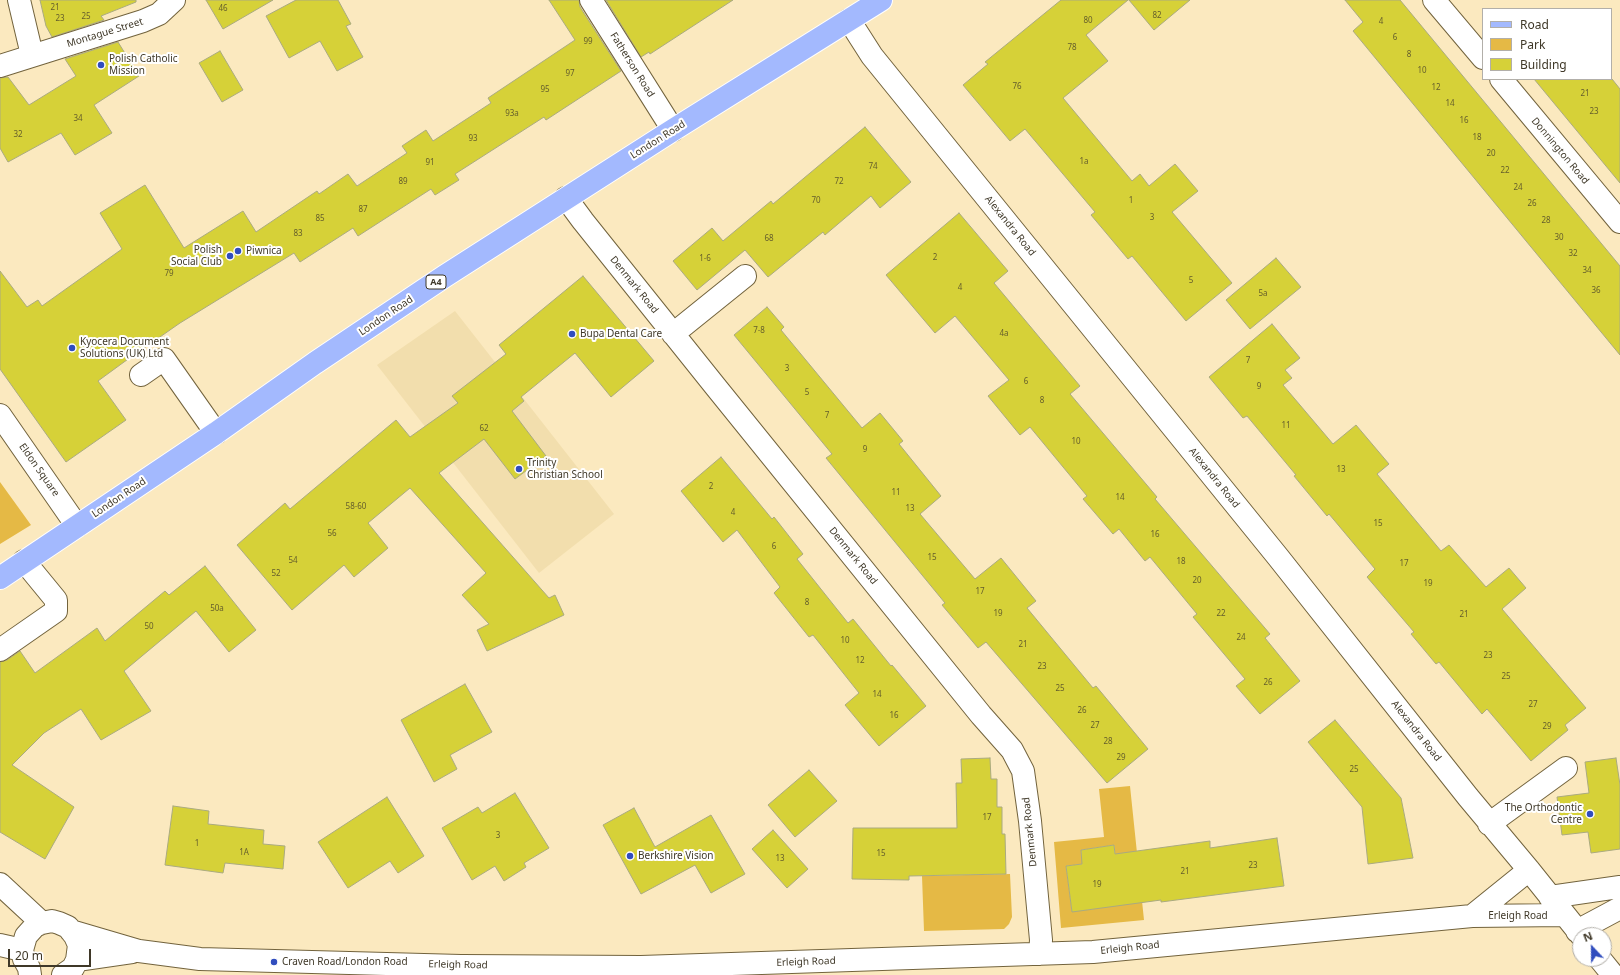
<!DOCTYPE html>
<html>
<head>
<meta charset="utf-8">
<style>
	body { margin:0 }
	#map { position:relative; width:1620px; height:975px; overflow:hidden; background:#fbe9bf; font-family:"Noto Sans",sans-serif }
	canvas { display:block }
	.legend { position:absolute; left:1482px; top:8px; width:130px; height:72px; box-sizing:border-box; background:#fff; border:1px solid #b2afa9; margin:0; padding:5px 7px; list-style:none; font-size:12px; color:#3f3828 }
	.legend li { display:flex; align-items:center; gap:8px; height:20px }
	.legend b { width:20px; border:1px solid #b2afa9 }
	.north { position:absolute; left:1572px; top:927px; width:40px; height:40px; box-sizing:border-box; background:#fff; border:1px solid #b2afa9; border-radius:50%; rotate:338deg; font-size:11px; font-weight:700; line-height:16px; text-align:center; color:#3f3828 }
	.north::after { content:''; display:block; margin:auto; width:14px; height:18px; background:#304dbe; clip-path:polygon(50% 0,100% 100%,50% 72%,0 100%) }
	.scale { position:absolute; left:8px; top:949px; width:83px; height:18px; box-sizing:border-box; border:2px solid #3f3828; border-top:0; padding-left:5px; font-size:12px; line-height:14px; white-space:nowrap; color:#3f3828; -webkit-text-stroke:3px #fff; paint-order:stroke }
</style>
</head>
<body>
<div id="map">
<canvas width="1620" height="975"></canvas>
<ul class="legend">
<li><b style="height:5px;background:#a3b9fe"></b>Road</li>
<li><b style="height:11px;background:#e5b945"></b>Park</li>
<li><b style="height:11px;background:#d6d138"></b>Building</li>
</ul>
<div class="north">N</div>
<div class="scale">20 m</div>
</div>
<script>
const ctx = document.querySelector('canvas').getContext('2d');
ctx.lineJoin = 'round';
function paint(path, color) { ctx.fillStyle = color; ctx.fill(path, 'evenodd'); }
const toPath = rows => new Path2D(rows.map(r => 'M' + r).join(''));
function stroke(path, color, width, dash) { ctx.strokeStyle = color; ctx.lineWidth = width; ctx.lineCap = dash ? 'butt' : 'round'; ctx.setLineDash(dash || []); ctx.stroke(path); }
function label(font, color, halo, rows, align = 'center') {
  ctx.font = font + ' "Noto Sans",sans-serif'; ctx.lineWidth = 4; ctx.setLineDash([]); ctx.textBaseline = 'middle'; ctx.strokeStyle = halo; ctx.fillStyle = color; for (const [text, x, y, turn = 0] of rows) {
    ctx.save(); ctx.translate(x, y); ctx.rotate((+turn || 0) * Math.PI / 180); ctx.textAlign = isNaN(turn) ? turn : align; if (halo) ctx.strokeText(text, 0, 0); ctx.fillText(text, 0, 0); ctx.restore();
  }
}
paint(toPath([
	[455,311,614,514,539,573,377,365]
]), '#f2dead');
paint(toPath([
	[0,482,31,525,0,544],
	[1130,786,1144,920,1061,928,1054,842,1104,837,1099,789],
	[1114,845,1116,860,1094,909,1072,911,1066,866,1083,864,1081,850],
	[1010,874,1012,917,1009,924,1004,929,924,931,922,876]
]), '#e5b945');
const building = toPath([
	[40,0,136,0,136,2,101,16,104,20,52,37,46,26,40,0],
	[206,0,273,0,223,29,206,0],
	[296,0,338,0,351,24,346,26,363,57,337,71,320,41,289,58,266,16,296,0],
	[549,0,579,0,580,7,621,71,546,120,544,117,455,174,459,180,435,195,431,189,358,236,353,228,300,262,294,253,180,323,124,362,98,381,126,420,66,462,0,369,0,271,27,307,38,300,42,306,122,249,100,213,145,185,184,248,243,211,256,232,317,191,319,194,348,174,357,186,407,153,402,146,426,130,433,141,491,103,488,98,575,40,549,0],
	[606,0,733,0,650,54,649,52,641,57,606,0],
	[1061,0,1128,0,1086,35,1108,61,1063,98,1132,181,1140,174,1149,186,1175,164,1198,191,1172,212,1232,283,1186,321,1132,256,1128,259,1091,215,1095,212,1025,129,1010,141,963,85,988,64,985,62,1061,0],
	[1129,0,1190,0,1154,30,1129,0],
	[1345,0,1400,0,1620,266,1620,355,1353,31,1363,22,1345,0],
	[118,42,139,76,94,105,112,133,75,155,61,133,8,162,0,148,0,78,8,77,29,105,76,76,65,59,118,42],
	[220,51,243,90,222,102,199,63,220,51],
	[1534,79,1612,79,1620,89,1620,183,1534,79],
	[865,127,911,182,880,208,871,196,825,235,823,232,768,277,745,250,697,290,673,261,712,228,723,241,771,201,773,204,865,127],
	[959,213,1008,271,994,283,1080,386,1070,394,1157,497,1155,499,1270,634,1265,638,1300,681,1260,714,1236,686,1245,679,1193,617,1197,614,1150,557,1145,561,1119,529,1113,534,1083,499,1087,496,1030,427,1020,435,988,396,1009,380,955,316,935,333,886,275,959,213],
	[1276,258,1301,287,1250,329,1226,300,1276,258],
	[583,276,654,361,611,397,575,353,521,397,524,401,512,411,546,456,515,479,484,439,439,473,549,598,555,595,564,615,487,651,477,630,489,624,462,595,486,573,410,488,368,523,388,548,354,577,344,565,292,610,237,545,285,503,290,509,396,420,410,437,458,403,452,396,506,354,499,345,583,276],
	[767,307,784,327,781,330,862,428,880,413,903,441,899,444,941,496,920,514,975,579,1001,558,1036,601,1027,608,1093,688,1096,686,1148,749,1107,783,986,642,978,648,942,605,945,603,826,458,832,454,734,335,767,307],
	[1272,324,1300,358,1285,370,1292,378,1283,385,1333,444,1356,425,1389,464,1377,474,1441,551,1449,545,1486,587,1509,568,1526,588,1502,609,1586,708,1565,725,1568,730,1531,761,1487,709,1482,714,1439,662,1436,664,1411,634,1414,632,1367,577,1375,569,1329,514,1327,516,1294,476,1296,475,1247,416,1243,418,1209,377,1272,324],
	[721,457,772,519,774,517,803,554,797,559,848,623,853,619,891,666,892,665,926,706,879,746,845,705,859,693,813,635,809,637,774,593,780,587,737,530,723,542,681,491,721,457],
	[205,566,256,630,229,652,196,611,124,671,151,711,101,740,81,709,44,733,12,765,74,807,45,859,0,832,0,662,7,660,20,651,35,673,97,628,105,641,165,591,169,595,205,566],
	[465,684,492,732,450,755,457,769,434,782,401,720,465,684],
	[1335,720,1401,798,1413,858,1368,864,1362,807,1308,742,1335,720],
	[990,758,991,779,997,779,997,807,1002,807,1002,834,1005,834,1006,874,909,876,909,880,852,879,853,828,957,828,956,783,962,783,961,759,990,758],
	[1616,758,1620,785,1620,849,1591,853,1588,832,1562,835,1557,797,1589,793,1585,762,1616,758],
	[809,770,837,801,795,837,768,805,809,770],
	[515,793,549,848,524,863,526,867,504,881,495,866,472,880,442,828,478,807,482,813,515,793],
	[387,797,424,856,398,873,390,861,348,888,318,842,387,797],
	[173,806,209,811,208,824,264,830,263,844,285,846,283,869,225,863,223,873,165,865,173,806],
	[634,808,655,847,711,815,745,874,711,893,695,865,641,894,603,825,634,808],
	[773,830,808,869,787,888,752,849,773,830],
	[1277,838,1284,886,1161,902,1161,900,1072,912,1066,866,1082,864,1081,850,1114,845,1115,854,1210,841,1210,848,1277,838]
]);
paint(building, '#d6d138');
stroke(building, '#aaaa80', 1);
const minor = toPath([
	[19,0,32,55],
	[591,0,673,130],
	[1434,0,1483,58],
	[849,20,872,56,1278,557,1468,797,1529,870,1581,935],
	[0,66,143,21,159,14,174,0],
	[1501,79,1620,222],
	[566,198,583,221,715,386,981,715,1012,750,1023,771,1030,821,1041,940,1040,954],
	[673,334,745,276],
	[141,375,164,359,216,433],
	[0,415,77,526],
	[0,650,56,611,56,600,24,561],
	[1489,824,1566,768],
	[0,884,42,923],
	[1550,897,1620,887],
	[1472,916,1529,870],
	[71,931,139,951,200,959,461,966,641,967,1093,952,1472,916,1564,915],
	[1577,931,1620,908],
	[0,945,22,950],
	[1600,959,1613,975],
	[77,960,132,952],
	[30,975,29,968,24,959,22,950,26,936,35,926,42,923,52,921,59,923,68,927,75,936,79,945,77,960,73,968,63,975]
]);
const major = toPath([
	[0,578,216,433,315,363,445,276,673,130,881,0]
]);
stroke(minor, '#72633d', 24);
stroke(major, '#fff', 24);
stroke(minor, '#fff', 22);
stroke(major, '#a3b9fe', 22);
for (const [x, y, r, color] of [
	[101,65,4,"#304dbe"],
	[238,251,4,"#304dbe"],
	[230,256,4,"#304dbe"],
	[572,334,4,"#304dbe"],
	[72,348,4,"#304dbe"],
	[519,469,4,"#304dbe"],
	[1590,814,4,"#304dbe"],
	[630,856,4,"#304dbe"],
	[274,962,4,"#304dbe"]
]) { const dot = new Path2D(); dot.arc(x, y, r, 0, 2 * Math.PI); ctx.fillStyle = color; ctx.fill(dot); stroke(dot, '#fff', 1.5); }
label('8px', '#655e2c', null, [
	["21",55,8],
	["46",223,9],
	["82",1157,16],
	["25",86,17],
	["23",60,19],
	["80",1088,21],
	["4",1381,22],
	["6",1395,38],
	["99",588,42],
	["78",1072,48],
	["8",1409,55],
	["10",1422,71],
	["97",570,74],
	["76",1017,87],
	["12",1436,88],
	["95",545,90],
	["21",1585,94],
	["14",1450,104],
	["23",1594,112],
	["93a",512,114],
	["34",78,119],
	["16",1464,121],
	["32",18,135],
	["18",1477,138],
	["93",473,139],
	["20",1491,154],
	["1a",1084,162],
	["91",430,163],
	["74",873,167],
	["22",1505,171],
	["89",403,182],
	["72",839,182],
	["24",1518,188],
	["70",816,201],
	["1",1131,201],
	["26",1532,204],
	["87",363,210],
	["3",1152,218],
	["85",320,219],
	["28",1546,221],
	["83",298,234],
	["30",1559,238],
	["68",769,239],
	["32",1573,254],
	["2",935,258],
	["1-6",705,259],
	["34",1587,271],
	["79",169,274],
	["5",1191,281],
	["4",960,288],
	["36",1596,291],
	["5a",1263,294],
	["7-8",759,331],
	["4a",1004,334],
	["7",1248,361],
	["3",787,369],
	["6",1026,382],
	["9",1259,387],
	["5",807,393],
	["8",1042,401],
	["7",827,416],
	["11",1286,426],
	["62",484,429],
	["10",1076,442],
	["9",865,450],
	["13",1341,470],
	["2",711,487],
	["11",896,493],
	["14",1120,498],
	["58-60",356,507],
	["13",910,509],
	["4",733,513],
	["15",1378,524],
	["56",332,534],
	["16",1155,535],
	["6",774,547],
	["15",932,558],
	["54",293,561],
	["18",1181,562],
	["17",1404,564],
	["52",276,574],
	["20",1197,581],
	["19",1428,584],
	["17",980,592],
	["8",807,603],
	["50a",217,609],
	["19",998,614],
	["22",1221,614],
	["21",1464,615],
	["50",149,627],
	["24",1241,638],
	["10",845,641],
	["21",1023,645],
	["23",1488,656],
	["12",860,661],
	["23",1042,667],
	["25",1506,677],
	["26",1268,683],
	["25",1060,689],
	["14",877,695],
	["27",1533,705],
	["26",1082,711],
	["16",894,716],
	["27",1095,726],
	["29",1547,727],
	["28",1108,742],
	["29",1121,758],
	["25",1354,770],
	["17",987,818],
	["3",498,836],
	["1",197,844],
	["1A",244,853],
	["15",881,854],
	["13",780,859],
	["23",1253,866],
	["21",1185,872],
	["19",1097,885]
]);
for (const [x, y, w] of [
	[436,282,20]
]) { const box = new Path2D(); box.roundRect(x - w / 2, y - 7, w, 14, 3); ctx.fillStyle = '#fff'; ctx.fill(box); stroke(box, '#3f3828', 1); }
label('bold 9px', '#3f3828', null, [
	["A4",436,282]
]);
label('10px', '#3f3828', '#fff', [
	["Montague Street",105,33,-17],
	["Fatherson Road",632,65,58],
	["London Road",658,140,-32],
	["Donnington Road",1560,151,50],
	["Alexandra Road",1010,226,51],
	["Denmark Road",634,285,51],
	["London Road",386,316,-34],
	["Eldon Square",39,470,55],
	["Alexandra Road",1214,478,51],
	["London Road",119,498,-34],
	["Denmark Road",853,556,51],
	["Alexandra Road",1416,731,52],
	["Denmark Road",1030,832,-96],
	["Erleigh Road",1518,916],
	["Erleigh Road",1130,948,-6],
	["Erleigh Road",806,962,-2],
	["Erleigh Road",458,965,1]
]);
label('10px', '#3f3828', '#fff', [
	["Polish Catholic",109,59],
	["Mission",109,71],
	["Polish",222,250,"right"],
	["Social Club",222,262,"right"],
	["Piwnica",246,251],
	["Bupa Dental Care",580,334],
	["Kyocera Document",80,342],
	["Solutions (UK) Ltd",80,354],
	["Trinity",527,463],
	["Christian School",527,475],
	["The Orthodontic",1582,808,"right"],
	["Centre",1582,820,"right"],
	["Berkshire Vision",638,856],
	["Craven Road/London Road",282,962]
], 'left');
</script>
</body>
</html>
